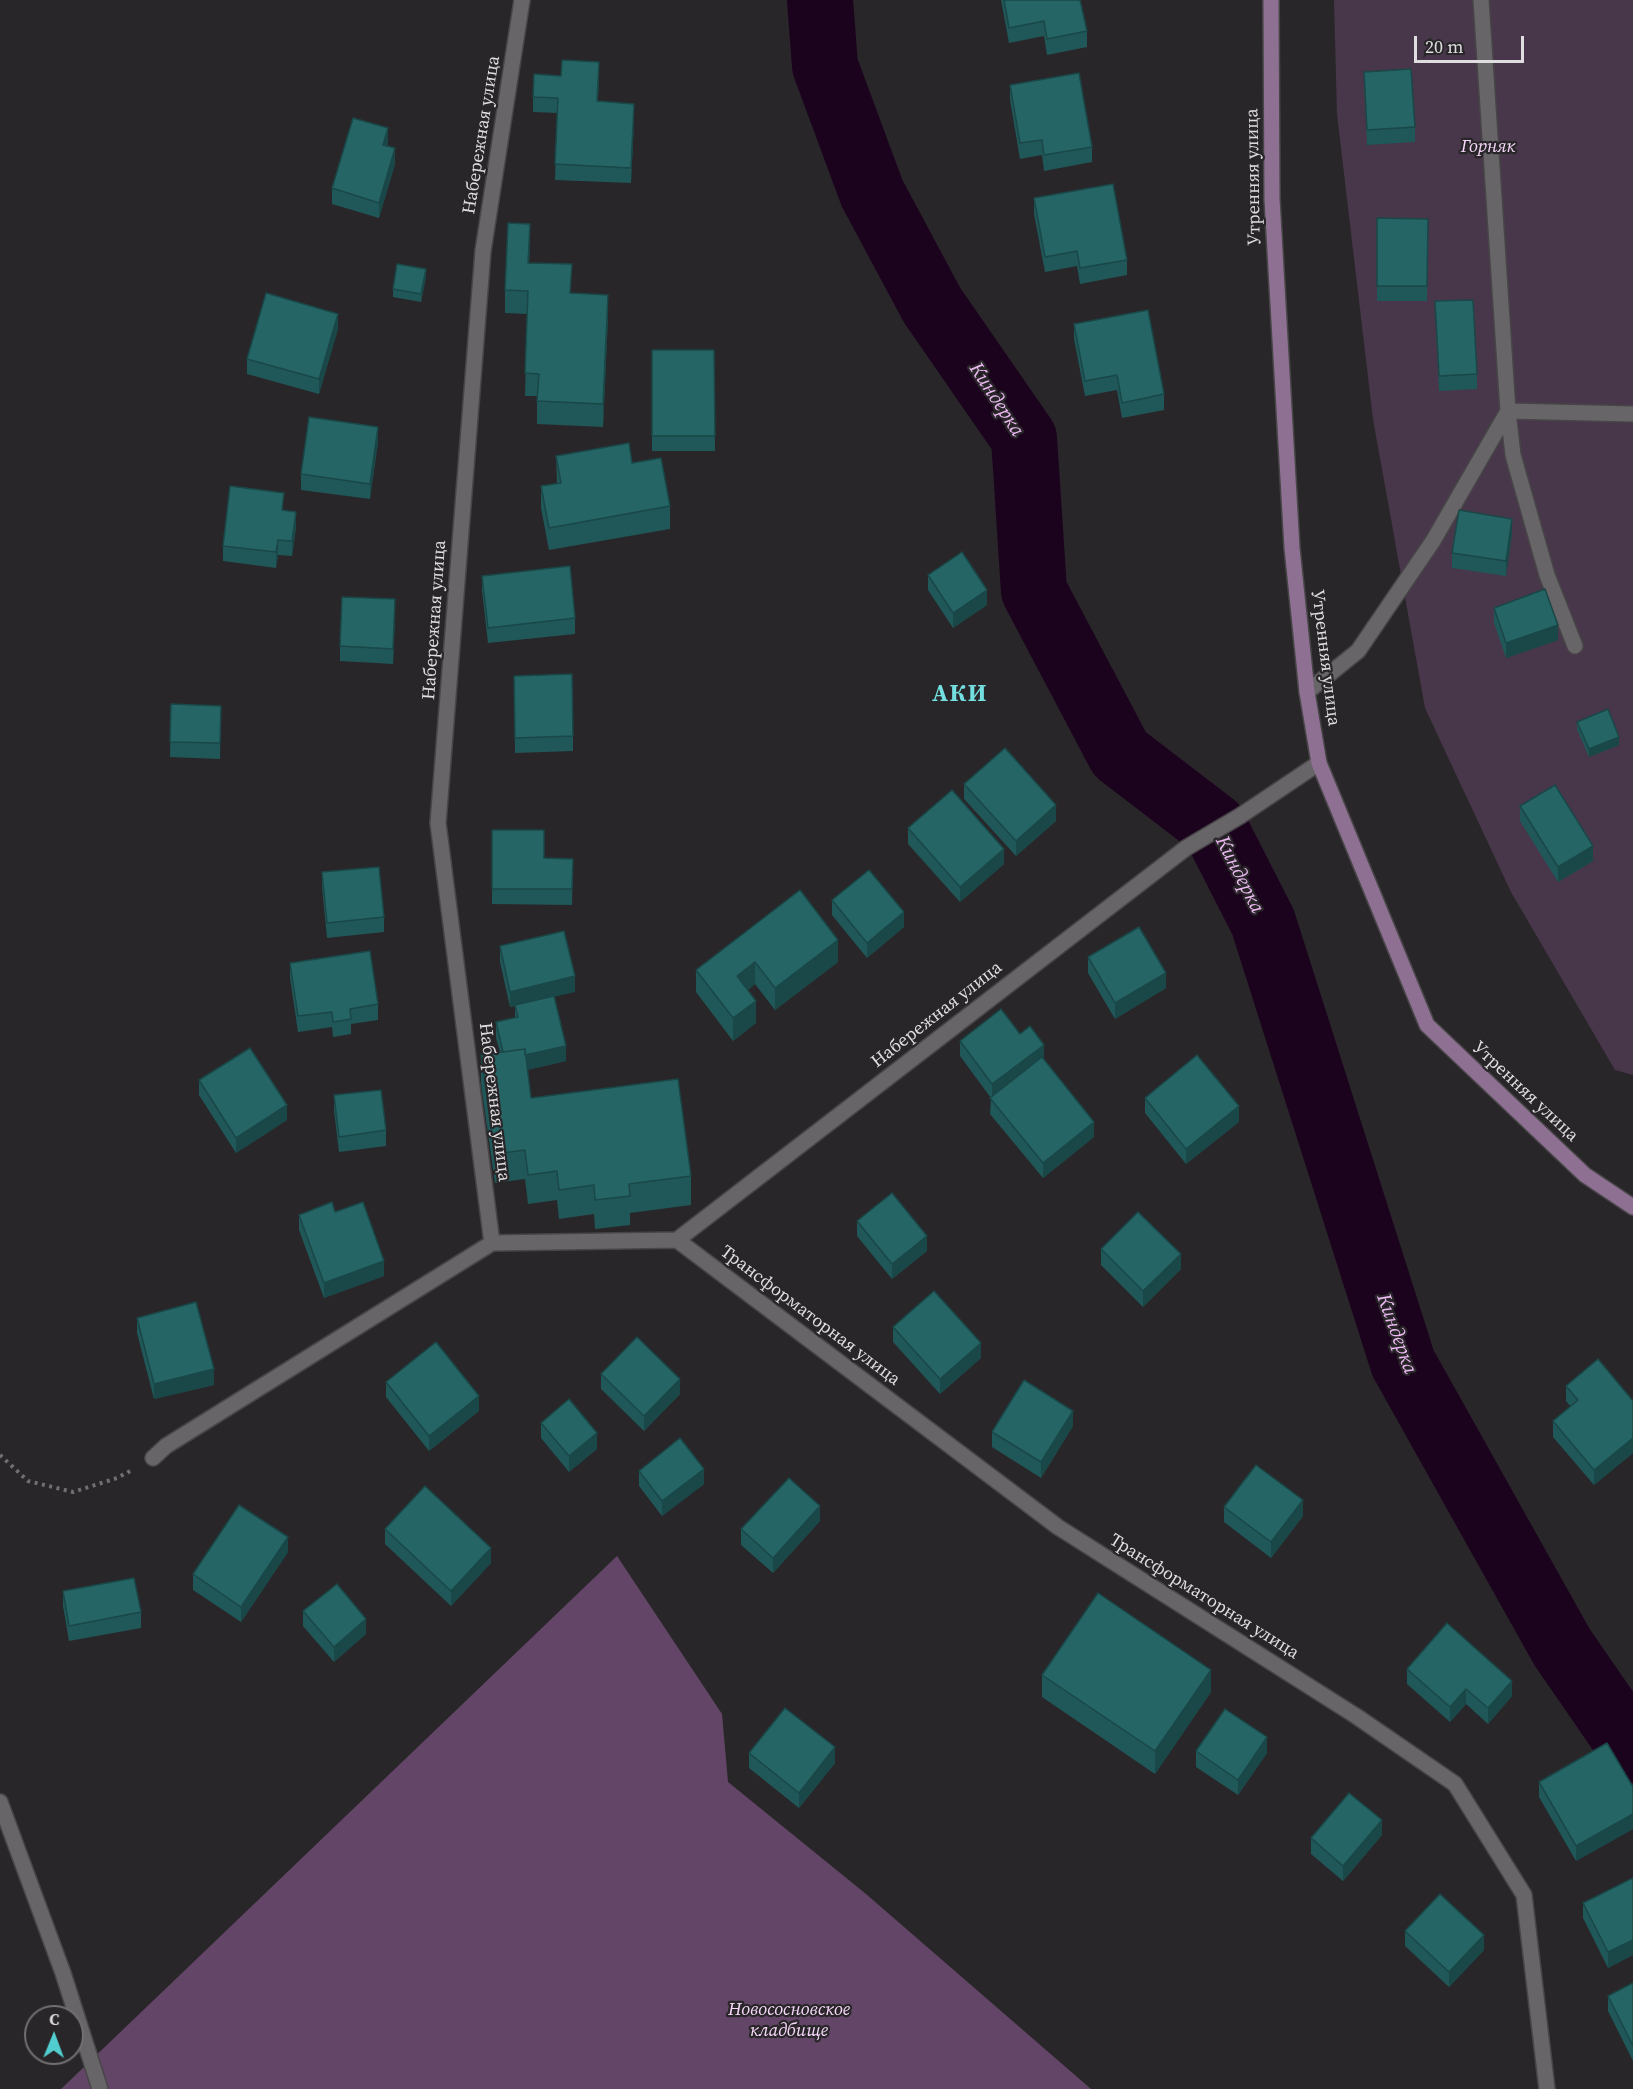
<!DOCTYPE html>
<html>
<head>
<meta charset="utf-8">
<style>
	body { margin:0 }
	#map { position:relative; width:1633px; height:2089px; overflow:hidden; background:#292629; font-family:"Source Serif 4",serif }
	canvas { display:block }
	.north { position:absolute; left:24px; top:2005px; width:60px; height:60px; box-sizing:border-box; background:#292629; border:2px solid #726f72; border-radius:50%; rotate:1deg; font-size:16px; font-weight:700; line-height:24px; text-align:center; color:#dfdddf }
	.north::after { content:''; display:block; margin:auto; width:21px; height:27px; background:#52cdcf; clip-path:polygon(50% 0,100% 100%,50% 72%,0 100%) }
	.scale { position:absolute; left:1414px; top:36px; width:110px; height:27px; box-sizing:border-box; border:3px solid #dfdddf; border-top:0; padding-left:8px; font-size:18px; line-height:21px; white-space:nowrap; color:#dfdddf; -webkit-text-stroke:4px #292629; paint-order:stroke }
</style>
</head>
<body>
<div id="map">
<canvas width="1633" height="2089"></canvas>
<div class="north">С</div>
<div class="scale">20 m</div>
</div>
<script>
const ctx = document.querySelector('canvas').getContext('2d');
ctx.lineJoin = 'round';
function paint(path, color) { ctx.fillStyle = color; ctx.fill(path, 'evenodd'); }
const toPath = rows => new Path2D(rows.map(r => 'M' + r).join(''));
function stroke(path, color, width, dash) { ctx.strokeStyle = color; ctx.lineWidth = width; ctx.lineCap = dash ? 'butt' : 'round'; ctx.setLineDash(dash || []); ctx.stroke(path); }
function label(font, color, halo, rows, align = 'center') {
  ctx.font = font + ' "Source Serif 4",serif'; ctx.lineWidth = 4.5; ctx.setLineDash([]); ctx.textBaseline = 'middle'; ctx.strokeStyle = halo; ctx.fillStyle = color; for (const [text, x, y, turn = 0] of rows) {
    ctx.save(); ctx.translate(x, y); ctx.rotate((+turn || 0) * Math.PI / 180); ctx.textAlign = isNaN(turn) ? turn : align; if (halo) ctx.strokeText(text, 0, 0); ctx.fillText(text, 0, 0); ctx.restore();
  }
}
paint(toPath([
	[1334,0,1633,0,1633,1075,1615,1070,1511,892,1425,708,1373,419,1337,114]
]), '#48374a');
paint(toPath([
	[617,1556,722,1714,728,1782,866,1894,1091,2089,61,2089]
]), '#634667');
stroke(toPath([
	[820,0,825,66,872,193,932,305,1024,438,1034,591,1120,754,1214,826,1263,922,1403,1363,1562,1647,1633,1750]
]), '#1b031e', 66);
const lane = toPath([
	[1575,646,1547,575,1513,455,1508,411,1633,414],
	[1307,692,1358,651,1433,541,1508,411,1481,0]
]);
const street = toPath([
	[677,1240,1058,1527,1356,1716,1455,1784,1524,1895,1547,2089],
	[492,1243,438,823,483,251,522,0],
	[153,1458,166,1446,492,1243,677,1240,1186,848,1240,816,1319,763],
	[0,1802,63,1973,100,2089]
]);
const secondary = toPath([
	[1271,0,1272,199,1292,548,1307,692,1319,763,1427,1025,1585,1175,1633,1207]
]);
stroke(lane, '#474547', 18);
stroke(street, '#474547', 18);
stroke(secondary, '#474547', 18);
stroke(toPath([
	[0,1455,28,1481,73,1492,117,1478,132,1470]
]), '#726f72', 4, [3, 4.5]);
stroke(lane, '#686568', 15);
stroke(street, '#686568', 15);
stroke(secondary, '#8e7092', 15);
paint(toPath([
	[1001,0,1080,0,1087,31,1087,47,1047,55,1044,36,1009,43],
	[1364,72,1415,127,1415,142,1367,145],
	[599,77,598,101,634,119,631,183,555,180,557,113,533,112,533,97],
	[1010,85,1092,147,1092,162,1044,171,1042,155,1020,159,1010,100],
	[388,143,387,146,395,164,379,218,332,204,332,188],
	[1034,198,1127,260,1127,275,1080,284,1077,266,1045,272,1034,214],
	[1377,218,1428,219,1427,301,1377,301],
	[530,247,529,263,571,293,608,317,603,427,537,424,537,396,525,396,527,314,505,313,505,290],
	[426,277,421,302,393,297,393,289],
	[1435,301,1477,374,1477,389,1439,391],
	[1074,324,1164,394,1164,410,1122,418,1117,390,1085,396,1074,339],
	[338,329,319,394,247,374,247,359],
	[652,350,714,350,715,451,652,451],
	[378,442,370,499,301,490,301,474],
	[556,456,670,506,670,529,549,550,541,508,541,486,557,483],
	[284,511,296,528,292,556,278,555,276,568,223,561,223,546],
	[1512,534,1506,576,1452,568,1452,553],
	[928,575,987,605,953,628,928,590],
	[482,576,575,618,575,634,488,643,482,591],
	[1494,608,1558,640,1506,658,1494,623],
	[395,614,393,664,340,661,340,646],
	[514,691,573,736,573,751,515,753],
	[171,704,221,706,220,759,170,757],
	[1577,722,1619,745,1589,757,1577,729],
	[964,784,1056,821,1016,856,964,799],
	[1520,806,1593,861,1558,882,1520,821],
	[908,828,1004,864,960,902,908,844],
	[492,830,544,858,573,859,572,905,492,904],
	[322,872,384,917,384,932,327,938,322,887],
	[800,890,838,962,775,1010,755,984,748,990,756,1023,733,1041,696,992,696,970],
	[832,900,904,927,867,958,832,915],
	[500,946,575,992,554,996,566,1061,527,1070,531,1098,691,1176,691,1205,630,1213,630,1225,595,1229,594,1214,559,1219,557,1200,528,1204,525,1179,495,1183,481,1084,481,1055,500,1052,496,1038,496,1022,515,1018,515,1006,510,1007,500,962],
	[1088,957,1166,988,1115,1019,1088,973],
	[290,963,378,1004,378,1020,351,1024,351,1034,333,1037,332,1027,298,1032,290,978],
	[1020,1034,1044,1059,1094,1137,1043,1178,990,1114,991,1098,960,1056,960,1041],
	[199,1080,287,1120,236,1153,199,1095],
	[334,1095,386,1130,386,1146,339,1152,334,1111],
	[1145,1098,1239,1122,1186,1164,1145,1113],
	[335,1212,384,1276,324,1298,299,1230,299,1215],
	[857,1221,927,1251,892,1279,857,1236],
	[1101,1249,1181,1269,1143,1307,1101,1265],
	[137,1318,214,1385,154,1399,137,1333],
	[893,1327,981,1358,940,1394,893,1342],
	[601,1374,680,1394,644,1431,601,1389],
	[386,1382,479,1411,429,1451,386,1397],
	[1566,1386,1633,1401,1633,1453,1594,1485,1553,1437,1553,1421,1571,1407,1566,1401],
	[541,1423,597,1449,569,1472,541,1438],
	[1073,1426,1041,1478,992,1447,992,1432],
	[639,1471,704,1484,662,1516,639,1486],
	[1224,1507,1303,1516,1271,1558,1224,1522],
	[820,1521,773,1573,741,1545,741,1529],
	[385,1529,491,1563,451,1606,385,1544],
	[288,1552,241,1622,193,1590,193,1574],
	[63,1591,141,1612,141,1628,69,1641,63,1606],
	[303,1611,366,1634,334,1662,303,1626],
	[1407,1669,1512,1696,1488,1724,1466,1704,1450,1722,1407,1684],
	[1042,1675,1211,1692,1155,1774,1042,1697],
	[1196,1751,1267,1753,1238,1795,1196,1767],
	[749,1753,835,1763,799,1808,749,1768],
	[1539,1782,1633,1787,1633,1829,1576,1861,1539,1797],
	[1382,1835,1343,1881,1311,1854,1311,1838],
	[1633,1878,1633,1955,1608,1968,1583,1918,1583,1903],
	[1405,1931,1484,1950,1449,1987,1405,1946],
	[1633,1983,1633,2061,1608,2011,1608,1996]
]), '#205758');
paint(toPath([
	[599,62,599,77,597,116,597,101],
	[634,104,634,119,631,183,631,168],
	[388,128,388,143,383,160,383,145],
	[395,148,395,164,379,218,379,203],
	[530,224,530,247,528,285,528,263],
	[426,269,426,277,421,302,421,294],
	[608,295,608,317,603,427,603,404],
	[338,314,338,329,319,394,319,379],
	[378,427,378,442,370,499,370,484],
	[296,512,296,528,292,556,292,541],
	[1512,519,1512,534,1506,576,1506,561],
	[278,540,278,555,276,568,276,552],
	[987,590,987,605,953,628,953,613],
	[395,599,395,614,393,664,393,649],
	[1558,625,1558,640,1506,658,1506,643],
	[1619,737,1619,745,1589,757,1589,749],
	[1056,805,1056,821,1016,856,1016,841],
	[1593,846,1593,861,1558,882,1558,867],
	[1004,849,1004,864,960,902,960,887],
	[904,912,904,927,867,958,867,943],
	[838,940,838,962,775,1010,775,988],
	[755,962,755,984,737,998,737,976],
	[1166,973,1166,988,1115,1019,1115,1003],
	[575,976,575,992,510,1007,510,992],
	[756,1001,756,1023,733,1041,733,1018],
	[1044,1045,1044,1061,992,1099,992,1084],
	[566,1046,566,1061,505,1075,505,1060],
	[287,1105,287,1120,236,1153,236,1138],
	[1239,1106,1239,1122,1186,1164,1186,1149],
	[1094,1122,1094,1137,1043,1178,1043,1163],
	[927,1236,927,1251,892,1279,892,1264],
	[1181,1254,1181,1269,1143,1307,1143,1291],
	[384,1261,384,1276,324,1298,324,1283],
	[981,1343,981,1358,940,1394,940,1379],
	[214,1369,214,1385,154,1399,154,1384],
	[680,1379,680,1394,644,1431,644,1416],
	[479,1396,479,1411,429,1451,429,1436],
	[1073,1411,1073,1426,1041,1478,1041,1462],
	[597,1433,597,1449,569,1472,569,1456],
	[1633,1438,1633,1453,1594,1485,1594,1470],
	[704,1469,704,1484,662,1516,662,1501],
	[1303,1500,1303,1516,1271,1558,1271,1542],
	[820,1506,820,1521,773,1573,773,1558],
	[288,1537,288,1552,241,1622,241,1607],
	[491,1548,491,1563,451,1606,451,1591],
	[366,1619,366,1634,334,1662,334,1647],
	[1211,1670,1211,1692,1155,1774,1155,1751],
	[1512,1681,1512,1696,1488,1724,1488,1708],
	[1466,1689,1466,1704,1450,1722,1450,1707],
	[1267,1737,1267,1753,1238,1795,1238,1780],
	[835,1747,835,1763,799,1808,799,1793],
	[1633,1814,1633,1829,1576,1861,1576,1846],
	[1382,1820,1382,1835,1343,1881,1343,1866],
	[1484,1935,1484,1950,1449,1987,1449,1972],
	[1633,1940,1633,1955,1608,1968,1608,1952]
]), '#1a4747');
const building = toPath([
	[1004,0,1080,0,1087,31,1047,39,1044,21,1009,28,1004,0],
	[562,60,599,62,597,101,634,104,631,168,555,164,558,98,533,97,534,74,561,76,562,60],
	[1411,69,1415,127,1367,130,1364,72,1411,69],
	[1079,73,1092,147,1044,155,1042,140,1020,143,1010,85,1079,73],
	[353,118,388,128,383,145,395,148,379,203,332,188,353,118],
	[1113,184,1127,260,1080,268,1077,251,1045,257,1034,198,1113,184],
	[1377,218,1428,219,1427,286,1377,286,1377,218],
	[508,223,530,224,528,263,572,264,570,293,608,295,603,404,537,401,539,374,525,373,528,291,505,290,508,223],
	[397,264,426,269,421,294,393,289,397,264],
	[266,293,338,314,319,379,247,359,266,293],
	[1473,300,1477,374,1439,376,1435,301,1473,300],
	[1148,310,1164,394,1122,403,1117,375,1085,381,1074,324,1148,310],
	[652,350,714,350,715,436,652,436,652,350],
	[309,417,378,427,370,484,301,474,309,417],
	[629,443,632,463,661,458,670,506,549,528,541,486,561,483,556,456,629,443],
	[230,486,284,493,282,510,296,512,292,541,278,540,276,552,223,546,230,486],
	[1459,510,1512,519,1506,561,1452,553,1459,510],
	[962,552,987,590,953,613,928,575,962,552],
	[570,566,575,618,488,628,482,576,570,566],
	[1545,589,1558,625,1506,643,1494,608,1545,589],
	[342,597,395,599,393,649,340,646,342,597],
	[572,674,573,736,515,738,514,676,572,674],
	[171,704,221,706,220,743,170,742,171,704],
	[1608,709,1619,737,1589,749,1577,722,1608,709],
	[1005,748,1056,805,1016,841,964,784,1005,748],
	[1555,785,1593,846,1558,867,1520,806,1555,785],
	[952,790,1004,849,960,887,908,828,952,790],
	[492,830,544,830,544,858,573,859,572,889,492,889,492,830],
	[379,867,384,917,327,923,322,872,379,867],
	[869,870,904,912,867,943,832,900,869,870],
	[800,890,838,940,775,988,755,962,737,976,756,1001,733,1018,696,970,800,890],
	[1139,927,1166,973,1115,1003,1088,957,1139,927],
	[564,931,575,976,510,992,500,946,564,931],
	[370,951,378,1004,350,1009,351,1019,333,1022,332,1012,298,1016,290,963,370,951],
	[554,996,566,1046,525,1055,525,1049,503,1052,496,1022,518,1017,515,1005,554,996],
	[1001,1009,1020,1034,1030,1026,1044,1045,992,1084,960,1041,1001,1009],
	[250,1048,287,1105,236,1138,199,1080,250,1048],
	[525,1049,531,1098,678,1079,691,1176,629,1184,630,1196,595,1200,594,1185,559,1190,557,1171,528,1175,525,1150,495,1154,481,1055,525,1049],
	[1197,1055,1239,1106,1186,1149,1145,1098,1197,1055],
	[1042,1057,1094,1122,1043,1163,990,1098,1042,1057],
	[381,1090,386,1130,339,1137,334,1095,381,1090],
	[892,1193,927,1236,892,1264,857,1221,892,1193],
	[332,1202,335,1212,363,1202,384,1261,324,1283,299,1215,332,1202],
	[1138,1212,1181,1254,1143,1291,1101,1249,1138,1212],
	[934,1291,981,1343,940,1379,893,1327,934,1291],
	[196,1302,214,1369,154,1384,137,1318,196,1302],
	[637,1337,680,1379,644,1416,601,1374,637,1337],
	[436,1342,479,1396,429,1436,386,1382,436,1342],
	[1598,1359,1633,1401,1633,1438,1594,1470,1553,1421,1578,1400,1566,1386,1598,1359],
	[1024,1380,1073,1411,1041,1462,992,1432,1024,1380],
	[569,1399,597,1433,569,1456,541,1423,569,1399],
	[680,1438,704,1469,662,1501,639,1471,680,1438],
	[1256,1465,1303,1500,1271,1542,1224,1507,1256,1465],
	[789,1478,820,1506,773,1558,741,1529,789,1478],
	[425,1486,491,1548,451,1591,385,1529,425,1486],
	[239,1505,288,1537,241,1607,193,1574,239,1505],
	[134,1578,141,1612,69,1626,63,1591,134,1578],
	[337,1584,366,1619,334,1647,303,1611,337,1584],
	[1098,1593,1211,1670,1155,1751,1042,1675,1098,1593],
	[1447,1623,1512,1681,1488,1708,1466,1689,1450,1707,1407,1669,1447,1623],
	[785,1708,835,1747,799,1793,749,1753,785,1708],
	[1225,1709,1267,1737,1238,1780,1196,1751,1225,1709],
	[1607,1743,1633,1787,1633,1814,1576,1846,1539,1782,1607,1743],
	[1349,1793,1382,1820,1343,1866,1311,1838,1349,1793],
	[1633,1878,1633,1940,1608,1952,1583,1903,1633,1878],
	[1440,1894,1484,1935,1449,1972,1405,1931,1440,1894],
	[1633,1983,1633,2046,1608,1996,1633,1983]
]);
paint(building, '#256566');
stroke(building, '#1a4747', 1.5);
label('18px', '#dfdddf', '#292629', [
	["Набережная улица",482,135,-81],
	["Утренняя улица",1254,177,-91],
	["Набережная улица",435,620,-86],
	["Утренняя улица",1325,658,83],
	["Набережная улица",937,1015,-38],
	["Утренняя улица",1525,1092,43],
	["Набережная улица",494,1102,83],
	["Трансформаторная улица",810,1316,37],
	["Трансформаторная улица",1204,1597,32]
]);
label('italic 18px', '#f7d8fa', '#292629', [
	["Горняк",1488,147],
	["Новососновское",789,2010],
	["кладбище",789,2031]
]);
label('italic 20px', '#ecb9f2', '#292629', [
	["Киндерка",996,400,57],
	["Киндерка",1239,875,63],
	["Киндерка",1396,1334,70]
]);
ctx.letterSpacing = '1.5px';
label('bold 24px', '#73dfe1', '#292629', [
	["АКИ",960,695]
]);
ctx.letterSpacing = '0px';
</script>
</body>
</html>
